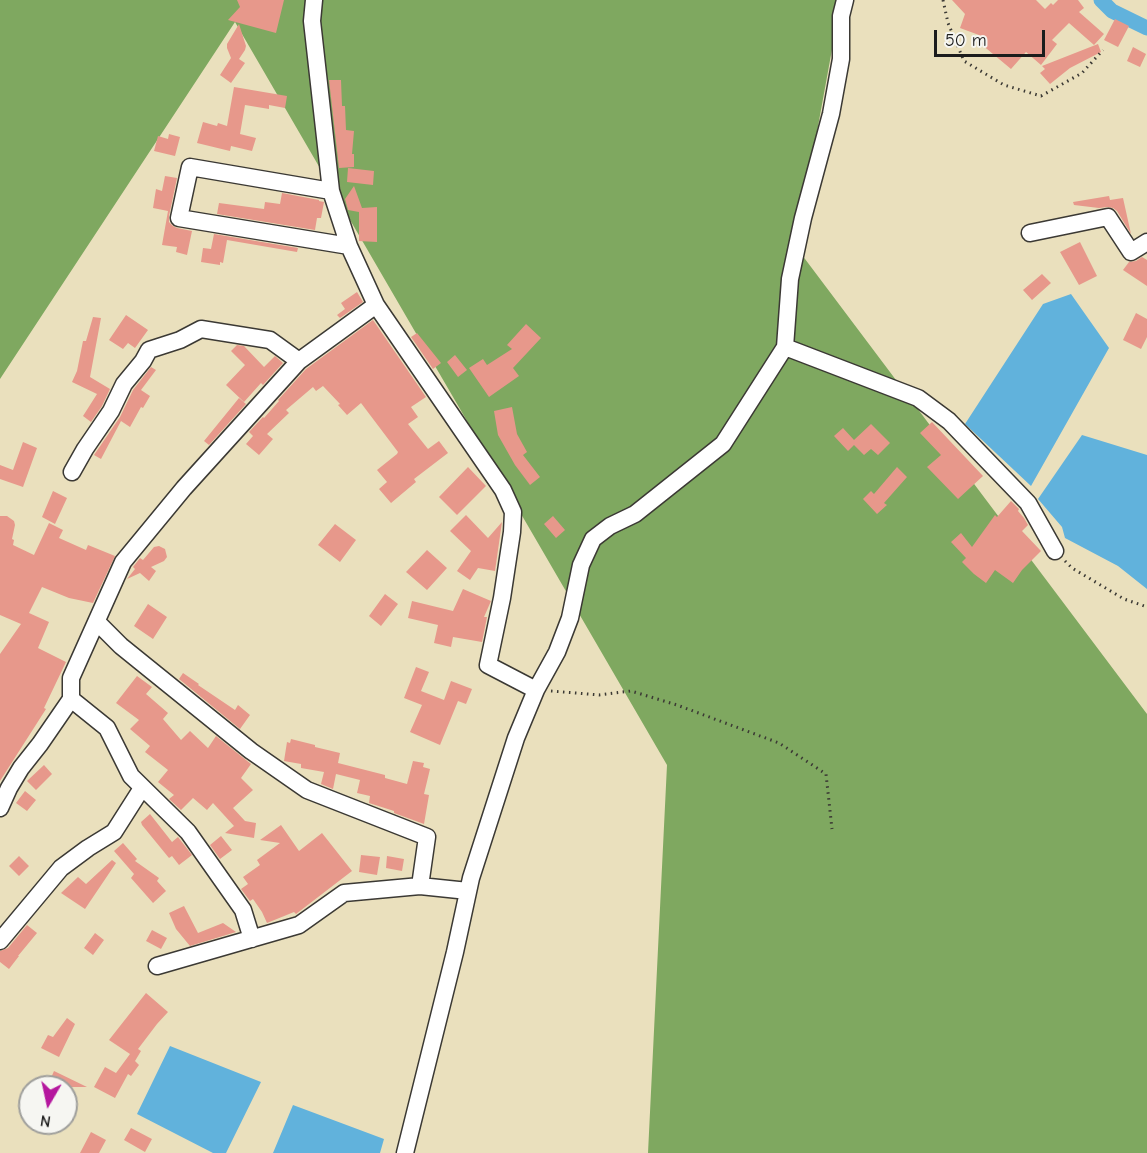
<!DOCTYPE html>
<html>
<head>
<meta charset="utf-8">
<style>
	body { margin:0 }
	#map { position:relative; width:1147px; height:1153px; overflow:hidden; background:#eae0bd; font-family:"Comic Neue",sans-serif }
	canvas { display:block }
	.north { position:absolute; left:18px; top:1075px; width:60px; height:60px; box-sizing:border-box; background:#f6f6f2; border:2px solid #9f9f9c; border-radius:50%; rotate:189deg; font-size:16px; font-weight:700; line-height:24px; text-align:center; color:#1c1c1c }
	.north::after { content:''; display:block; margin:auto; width:21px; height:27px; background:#b5179e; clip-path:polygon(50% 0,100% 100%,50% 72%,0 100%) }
	.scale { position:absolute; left:934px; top:30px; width:111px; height:27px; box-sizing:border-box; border:3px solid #1c1c1c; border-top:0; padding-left:8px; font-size:18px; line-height:21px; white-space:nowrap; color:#1c1c1c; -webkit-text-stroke:4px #f6f6f2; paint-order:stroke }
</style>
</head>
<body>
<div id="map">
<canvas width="1147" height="1153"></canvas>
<div class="north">N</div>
<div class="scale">50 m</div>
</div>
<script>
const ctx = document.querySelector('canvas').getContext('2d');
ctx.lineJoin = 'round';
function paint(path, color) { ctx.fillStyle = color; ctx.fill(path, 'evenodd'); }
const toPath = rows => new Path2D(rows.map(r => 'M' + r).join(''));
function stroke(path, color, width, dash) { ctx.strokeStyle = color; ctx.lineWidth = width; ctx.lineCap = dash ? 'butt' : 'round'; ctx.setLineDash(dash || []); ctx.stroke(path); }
paint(toPath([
	[0,0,841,0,796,247,1147,714,1147,1153,648,1153,667,765,235,22,0,379]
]), '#7fa860');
paint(toPath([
	[1071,294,1109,348,1031,486,965,424,1043,304],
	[1082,435,1147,455,1147,589,1118,566,1065,538,1062,527,1038,499],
	[170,1046,261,1082,226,1153,213,1153,137,1114],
	[293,1105,384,1139,380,1153,273,1153]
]), '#61b2dc');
stroke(toPath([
	[1101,0,1112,11,1147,28]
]), '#61b2dc', 15);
paint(toPath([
	[237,0,284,0,276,33,228,20,240,7],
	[952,0,1036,0,1045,9,1051,3,1053,5,1058,0,1078,0,1084,8,1079,12,1104,34,1094,45,1069,23,1052,40,1057,44,1041,65,1026,52,1011,69,981,44,987,38,960,28,965,14],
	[1115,19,1129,26,1118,47,1104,40],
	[239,24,246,46,245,50,239,59,245,63,231,83,220,75,231,58,227,48,227,44],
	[1098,44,1101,52,1070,68,1050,84,1040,73,1045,69,1042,66],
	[1133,47,1146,54,1140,67,1127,61],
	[329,80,341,80,342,106,345,106,346,130,354,131,352,154,354,154,354,167,339,168],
	[234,87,287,96,285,108,269,105,269,109,245,105,240,134,256,138,252,151,231,146,230,151,197,143,203,122,217,126,218,123,227,126],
	[169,134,180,137,175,156,154,151,158,136,168,139],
	[348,168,374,171,373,185,347,182],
	[165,176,177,178,169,216,169,222,173,226,177,228,192,231,187,255,176,252,177,247,162,245,168,211,153,208,156,189,162,191],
	[354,186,362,208,377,207,377,242,359,241,359,212,348,210,345,199],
	[282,193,319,200,319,201,324,202,321,218,317,218,315,230,217,214,219,203,264,209,265,202,280,204],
	[1109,196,1110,200,1123,198,1131,234,1117,211,1113,208,1107,207,1099,208,1074,205,1073,202],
	[214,234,298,248,297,252,227,240,223,263,220,262,220,265,201,262,203,248,211,249],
	[1080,242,1097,276,1079,285,1060,252],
	[1142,257,1147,260,1147,286,1123,270,1129,262,1136,261],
	[1042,274,1051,283,1032,300,1023,290],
	[357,292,363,302,340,318,337,315,345,309,341,303],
	[1136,313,1147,319,1147,337,1141,349,1123,340],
	[126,315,148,330,135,348,128,343,123,349,109,340],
	[93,317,101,318,90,377,110,389,102,406,91,422,83,416,97,394,72,382,77,371,83,341,86,341],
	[373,320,426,397,411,407,418,417,408,424,428,449,439,441,448,453,414,479,416,482,391,503,379,489,387,482,377,470,397,454,398,452,361,403,347,415,338,405,340,404,323,386,316,391,313,387,286,410,289,413,267,434,273,439,259,455,246,444,253,436,249,432,263,417,264,418,279,401,278,400,306,369],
	[526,324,541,338,513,368,519,376,489,397,469,368,483,359,487,365,512,349,507,345],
	[417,333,441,363,433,369,411,337],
	[237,345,244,346,264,367,275,356,283,363,263,385,261,383,244,402,226,385,245,365,231,351],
	[455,355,467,370,458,377,447,362],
	[151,367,156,370,141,390,150,396,143,408,141,407,130,427,121,421,101,459,94,455,120,417,133,390],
	[239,398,246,404,209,445,204,441],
	[512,407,517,434,527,452,523,455,540,477,530,485,515,465,498,435,494,411],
	[932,422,983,476,958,499,927,467,941,455,920,433],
	[871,424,890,443,878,455,871,449,864,455,854,445,848,451,834,436,843,428,854,440],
	[23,442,37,448,23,487,0,479,0,465,13,470],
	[468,467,486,486,457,515,439,497],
	[897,467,907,477,884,503,887,505,877,514,863,499,871,491,874,494],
	[53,491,67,498,55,524,42,517],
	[1011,501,1019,509,1018,511,1024,518,1028,525,1022,531,1041,551,1022,570,1013,583,995,570,986,583,974,574,962,562,966,558,951,542,961,533,972,547,995,515,997,517],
	[466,515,488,538,502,522,495,571,478,568,470,580,457,571,471,551,450,531],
	[0,516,7,516,14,521,15,525,12,539,14,540,13,545,34,555,49,523,63,530,59,538,86,550,88,545,115,556,93,603,69,598,42,587,29,613,49,622,38,648,66,662,44,708,46,709,0,781,0,654,21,624,0,615],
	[553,516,565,530,556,538,544,524],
	[335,524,356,540,340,562,318,545],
	[159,546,165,549,167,557,164,561,151,567,156,571,149,581,140,573,127,579,135,569,133,567,140,558,143,560,154,547],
	[427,550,447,568,427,590,406,572],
	[463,589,491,601,484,617,487,617,482,642,453,637,451,647,434,643,438,625,408,618,412,601,453,611],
	[385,594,398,604,381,626,369,616],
	[148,604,167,617,153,639,134,626],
	[416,667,429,672,421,691,444,700,451,681,472,689,466,704,458,701,440,745,410,732,422,705,404,698],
	[183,673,199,684,198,685,235,710,238,705,250,715,240,729,179,679],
	[137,676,152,687,146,694,168,713,163,719,181,740,190,731,208,748,216,736,251,764,241,778,253,790,233,808,245,821,256,823,254,838,225,833,234,826,213,803,207,810,193,798,181,810,169,799,174,795,158,782,168,770,145,752,150,746,130,729,139,720,116,703],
	[291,739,315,745,315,747,340,753,338,763,385,775,385,778,407,784,413,761,424,763,423,767,430,769,424,794,429,795,424,824,394,813,394,811,369,803,370,796,357,793,360,780,336,774,333,789,321,784,324,772,301,768,301,764,284,761,287,742,290,743],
	[44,765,52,774,36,790,27,781],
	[25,791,36,800,27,811,16,803],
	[150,814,172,842,178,837,192,855,179,865,172,856,169,858,142,825,141,822],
	[281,825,299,851,322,833,352,871,296,914,294,912,267,923,262,912,253,899,250,901,241,889,248,884,243,877,260,865,257,860,280,843,260,840],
	[221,836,232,850,220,859,210,845],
	[123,843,137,859,135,861,159,878,157,881,166,891,153,903,131,878,134,874,114,851],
	[361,855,380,857,377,875,359,872],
	[19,856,29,866,19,876,9,866],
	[387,856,404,859,402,871,386,868],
	[112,860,116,863,85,909,61,893,78,877,86,884],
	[184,906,198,933,223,923,236,932,190,946,176,929,169,913],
	[27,925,37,933,18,956,19,956,9,969,0,962,0,951,8,948],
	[152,930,167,938,161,949,146,941],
	[95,933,104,940,93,955,84,948],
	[146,993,168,1012,157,1024,138,1049,141,1051,135,1061,139,1065,131,1076,128,1074,115,1098,94,1087,105,1067,116,1073,130,1054,109,1040],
	[67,1018,75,1024,59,1057,41,1048,48,1035,53,1037],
	[54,1071,87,1087,47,1087],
	[131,1128,152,1139,145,1152,124,1140],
	[91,1132,106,1140,99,1153,80,1153]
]), '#e7988b');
const minor = toPath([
	[314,0,312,21,331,191,349,246,376,305],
	[331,191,190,167,179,218,349,246],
	[1030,233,1108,217,1131,252,1147,242],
	[785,347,918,398,949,421,1028,503,1055,551],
	[72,472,85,449,111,411,124,384,143,361,149,350,180,340,201,329,270,340,299,361],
	[97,622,121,646,251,751,307,790,427,837,420,886],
	[0,808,9,788,21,768,40,744,71,699],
	[252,939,243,910,188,832,131,776,107,728,71,699,71,678,123,562,184,488,299,361,376,305,503,490,513,512,512,532,502,598,488,665,536,690],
	[0,941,61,868,88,848,114,832,142,788],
	[157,966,299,925,344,893,420,886,468,891],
	[405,1153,455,952,471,878,516,738,536,690,557,652,570,618,581,565,593,539,610,526,635,514,723,444,785,347,790,279,803,218,831,114,841,59,841,16,845,0]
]);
stroke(minor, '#3b3934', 19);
stroke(toPath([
	[943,0,948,23,964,61,1004,85,1041,96,1082,73,1103,50],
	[1065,561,1072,568,1124,599,1147,607],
	[551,691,599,695,631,691,677,705,779,743,826,774,832,829]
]), '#3b3934', 3, [1.5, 4.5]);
stroke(minor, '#fff', 16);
</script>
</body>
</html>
